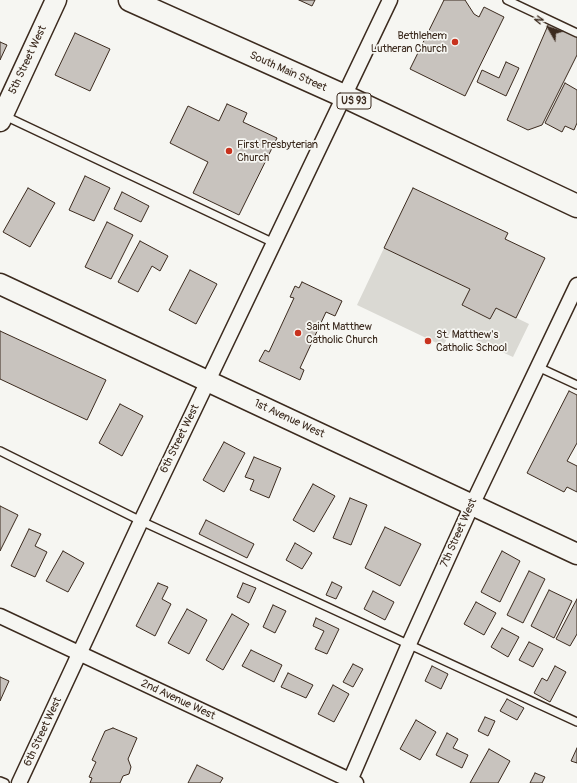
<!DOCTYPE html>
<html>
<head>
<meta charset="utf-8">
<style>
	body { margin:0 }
	#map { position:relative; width:577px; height:783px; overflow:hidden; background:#f6f6f2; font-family:Pangolin,sans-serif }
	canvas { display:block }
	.north { position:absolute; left:529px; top:8px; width:40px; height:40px; -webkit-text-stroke:3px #f6f6f2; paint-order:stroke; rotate:309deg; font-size:11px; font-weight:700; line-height:16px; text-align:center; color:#3b2a1e }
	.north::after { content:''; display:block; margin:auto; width:14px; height:18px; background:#3b2a1e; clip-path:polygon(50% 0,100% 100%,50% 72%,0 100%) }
</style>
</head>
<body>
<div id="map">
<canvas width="577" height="783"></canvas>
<div class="north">N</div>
</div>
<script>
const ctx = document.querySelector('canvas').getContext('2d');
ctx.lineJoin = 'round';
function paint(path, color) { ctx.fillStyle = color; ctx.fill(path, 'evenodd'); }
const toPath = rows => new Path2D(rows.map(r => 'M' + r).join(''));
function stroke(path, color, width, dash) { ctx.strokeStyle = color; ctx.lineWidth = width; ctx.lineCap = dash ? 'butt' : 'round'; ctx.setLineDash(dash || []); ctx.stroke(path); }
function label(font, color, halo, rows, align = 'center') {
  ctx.font = font + ' Pangolin,sans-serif'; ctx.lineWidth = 3.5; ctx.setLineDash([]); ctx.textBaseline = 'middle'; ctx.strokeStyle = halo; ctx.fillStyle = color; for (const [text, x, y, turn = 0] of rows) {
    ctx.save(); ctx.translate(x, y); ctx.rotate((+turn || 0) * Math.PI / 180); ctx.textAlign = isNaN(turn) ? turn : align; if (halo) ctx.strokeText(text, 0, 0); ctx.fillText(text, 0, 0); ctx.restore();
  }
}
paint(toPath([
	[384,248,470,289,462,306,490,319,496,308,529,324,513,357,452,329,443,346,357,305]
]), '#dad9d3');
const building = toPath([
	[299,0,315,0,312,6,299,0],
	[444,0,465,0,474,14,479,17,484,7,504,17,465,96,410,69,444,0],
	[549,23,577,36,577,55,542,125,528,130,507,120,549,23],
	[75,33,110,49,90,91,55,75,75,33],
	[0,42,7,45,0,60,0,42],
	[506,62,519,68,506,96,477,82,482,70,499,78,506,62],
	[565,83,577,90,577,123,574,130,565,126,562,132,545,123,565,83],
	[227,104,247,113,243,122,277,138,239,215,193,193,208,162,170,143,188,106,219,121,227,104],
	[85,176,110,188,94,221,69,210,85,176],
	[28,188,55,203,30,247,3,232,28,188],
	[413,188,508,233,505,239,545,258,516,318,496,308,490,319,462,305,470,289,384,248,413,188],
	[122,192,149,206,141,222,114,209,122,192],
	[107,222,133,235,111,279,85,267,107,222],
	[140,241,168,256,160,271,152,266,138,292,118,282,140,241],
	[190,270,217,284,196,324,169,310,190,270],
	[302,282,342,301,335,316,326,312,300,368,304,370,300,380,259,361,265,350,269,352,294,298,290,297,295,286,299,288,302,282],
	[0,331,106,380,87,420,0,379,0,331],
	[569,391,577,395,577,443,567,461,577,466,577,492,567,487,564,492,527,473,569,391],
	[120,404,143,416,122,456,99,443,120,404],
	[224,442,245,453,224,492,203,480,224,442],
	[254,457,281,468,269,498,250,490,254,480,245,477,254,457],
	[313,484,335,496,314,532,293,520,313,484],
	[350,498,367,505,351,545,333,538,350,498],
	[0,506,18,515,0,551,0,506],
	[206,520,254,544,247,558,199,534,206,520],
	[385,527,421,544,400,586,365,568,385,527],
	[29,529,41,534,35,546,47,552,35,577,11,566,29,529],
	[295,543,312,553,302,569,286,560,295,543],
	[63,551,84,563,68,592,46,581,63,551],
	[502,551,520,561,500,602,481,592,502,551],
	[529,571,545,579,523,623,507,615,529,571],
	[332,582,342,587,336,599,326,595,332,582],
	[158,583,168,587,162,599,171,604,155,636,136,626,158,583],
	[243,583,256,588,249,603,237,597,243,583],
	[549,590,572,601,554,638,531,626,549,590],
	[373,591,394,602,385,620,364,609,373,591],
	[577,599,577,634,570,646,556,639,577,599],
	[476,602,496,613,484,635,464,624,476,602],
	[273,605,286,611,275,633,263,627,273,605],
	[187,609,207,620,189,654,168,643,187,609],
	[232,614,249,624,223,670,206,660,232,614],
	[316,618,339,629,327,654,315,649,324,631,313,626,316,618],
	[502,628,519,637,508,657,491,647,502,628],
	[529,642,543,649,533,667,519,660,529,642],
	[251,650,282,665,274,682,242,666,251,650],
	[353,664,363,669,353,687,343,682,353,664],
	[432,666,448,674,441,689,425,681,432,666],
	[555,666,566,672,550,702,534,693,542,678,547,681,555,666],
	[288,673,313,685,306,698,281,687,288,673],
	[0,677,9,681,0,701,0,677],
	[333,685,349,694,334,722,318,714,333,685],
	[507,699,524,708,517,720,500,711,507,699],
	[485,717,495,721,488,736,478,731,485,717],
	[416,720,436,732,420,760,400,749,416,720],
	[113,728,137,738,128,759,131,767,129,774,123,776,120,783,90,783,92,778,89,777,96,762,92,760,105,731,113,728],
	[447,733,458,739,453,748,468,755,462,768,436,755,447,733],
	[577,748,577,763,571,761,577,748],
	[489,749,510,761,498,783,470,783,489,749],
	[197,765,223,778,220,783,188,783,197,765],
	[535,773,545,777,542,783,530,783,535,773]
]);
paint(building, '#c8c3be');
stroke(building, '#3b2a1e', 1);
const lane = toPath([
	[507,0,577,33],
	[5,116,274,243],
	[538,367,577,385],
	[0,451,141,521,577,722],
	[0,781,5,783]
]);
const street = toPath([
	[0,616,356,783],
	[19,783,141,521,390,0],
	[349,783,409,644,472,505,577,285]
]);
const secondary = toPath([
	[0,121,56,0],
	[0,284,577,554]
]);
const primary = toPath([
	[130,0,344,96,577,206]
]);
stroke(lane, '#3b2a1e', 10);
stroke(street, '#3b2a1e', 17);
stroke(secondary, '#3b2a1e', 23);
stroke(primary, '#3b2a1e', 25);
stroke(lane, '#f6f6f2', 7);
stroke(street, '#f6f6f2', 14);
stroke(secondary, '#f6f6f2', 20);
stroke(primary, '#f6f6f2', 22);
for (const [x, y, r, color] of [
	[455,42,4,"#c8321e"],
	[229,151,4,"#c8321e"],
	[298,333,4,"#c8321e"],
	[428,341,4,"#c8321e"]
]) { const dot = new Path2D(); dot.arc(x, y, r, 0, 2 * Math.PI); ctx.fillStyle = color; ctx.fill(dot); stroke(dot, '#f6f6f2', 1.5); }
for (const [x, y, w] of [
	[354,101,34]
]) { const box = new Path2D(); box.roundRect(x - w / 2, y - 8, w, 16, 3); ctx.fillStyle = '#f6f6f2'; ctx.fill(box); stroke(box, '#3b2a1e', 1); }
label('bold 10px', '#3b2a1e', null, [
	["US 93",354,101]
]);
label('11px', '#3b2a1e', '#f6f6f2', [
	["Bethlehem",447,36,"right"],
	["Lutheran Church",447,49,"right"],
	["First Presbyterian",237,145],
	["Church",237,158],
	["Saint Matthew",306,327],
	["Catholic Church",306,340],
	["St. Matthew's",436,335],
	["Catholic School",436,348]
], 'left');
label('11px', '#3b2a1e', '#f6f6f2', [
	["5th Street West",28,60,-65],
	["South Main Street",288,72,24],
	["1st Avenue West",289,419,25],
	["6th Street West",180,439,-64],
	["7th Street West",459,533,-66],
	["2nd Avenue West",178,700,25],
	["6th Street West",43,732,-65]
]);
</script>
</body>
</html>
